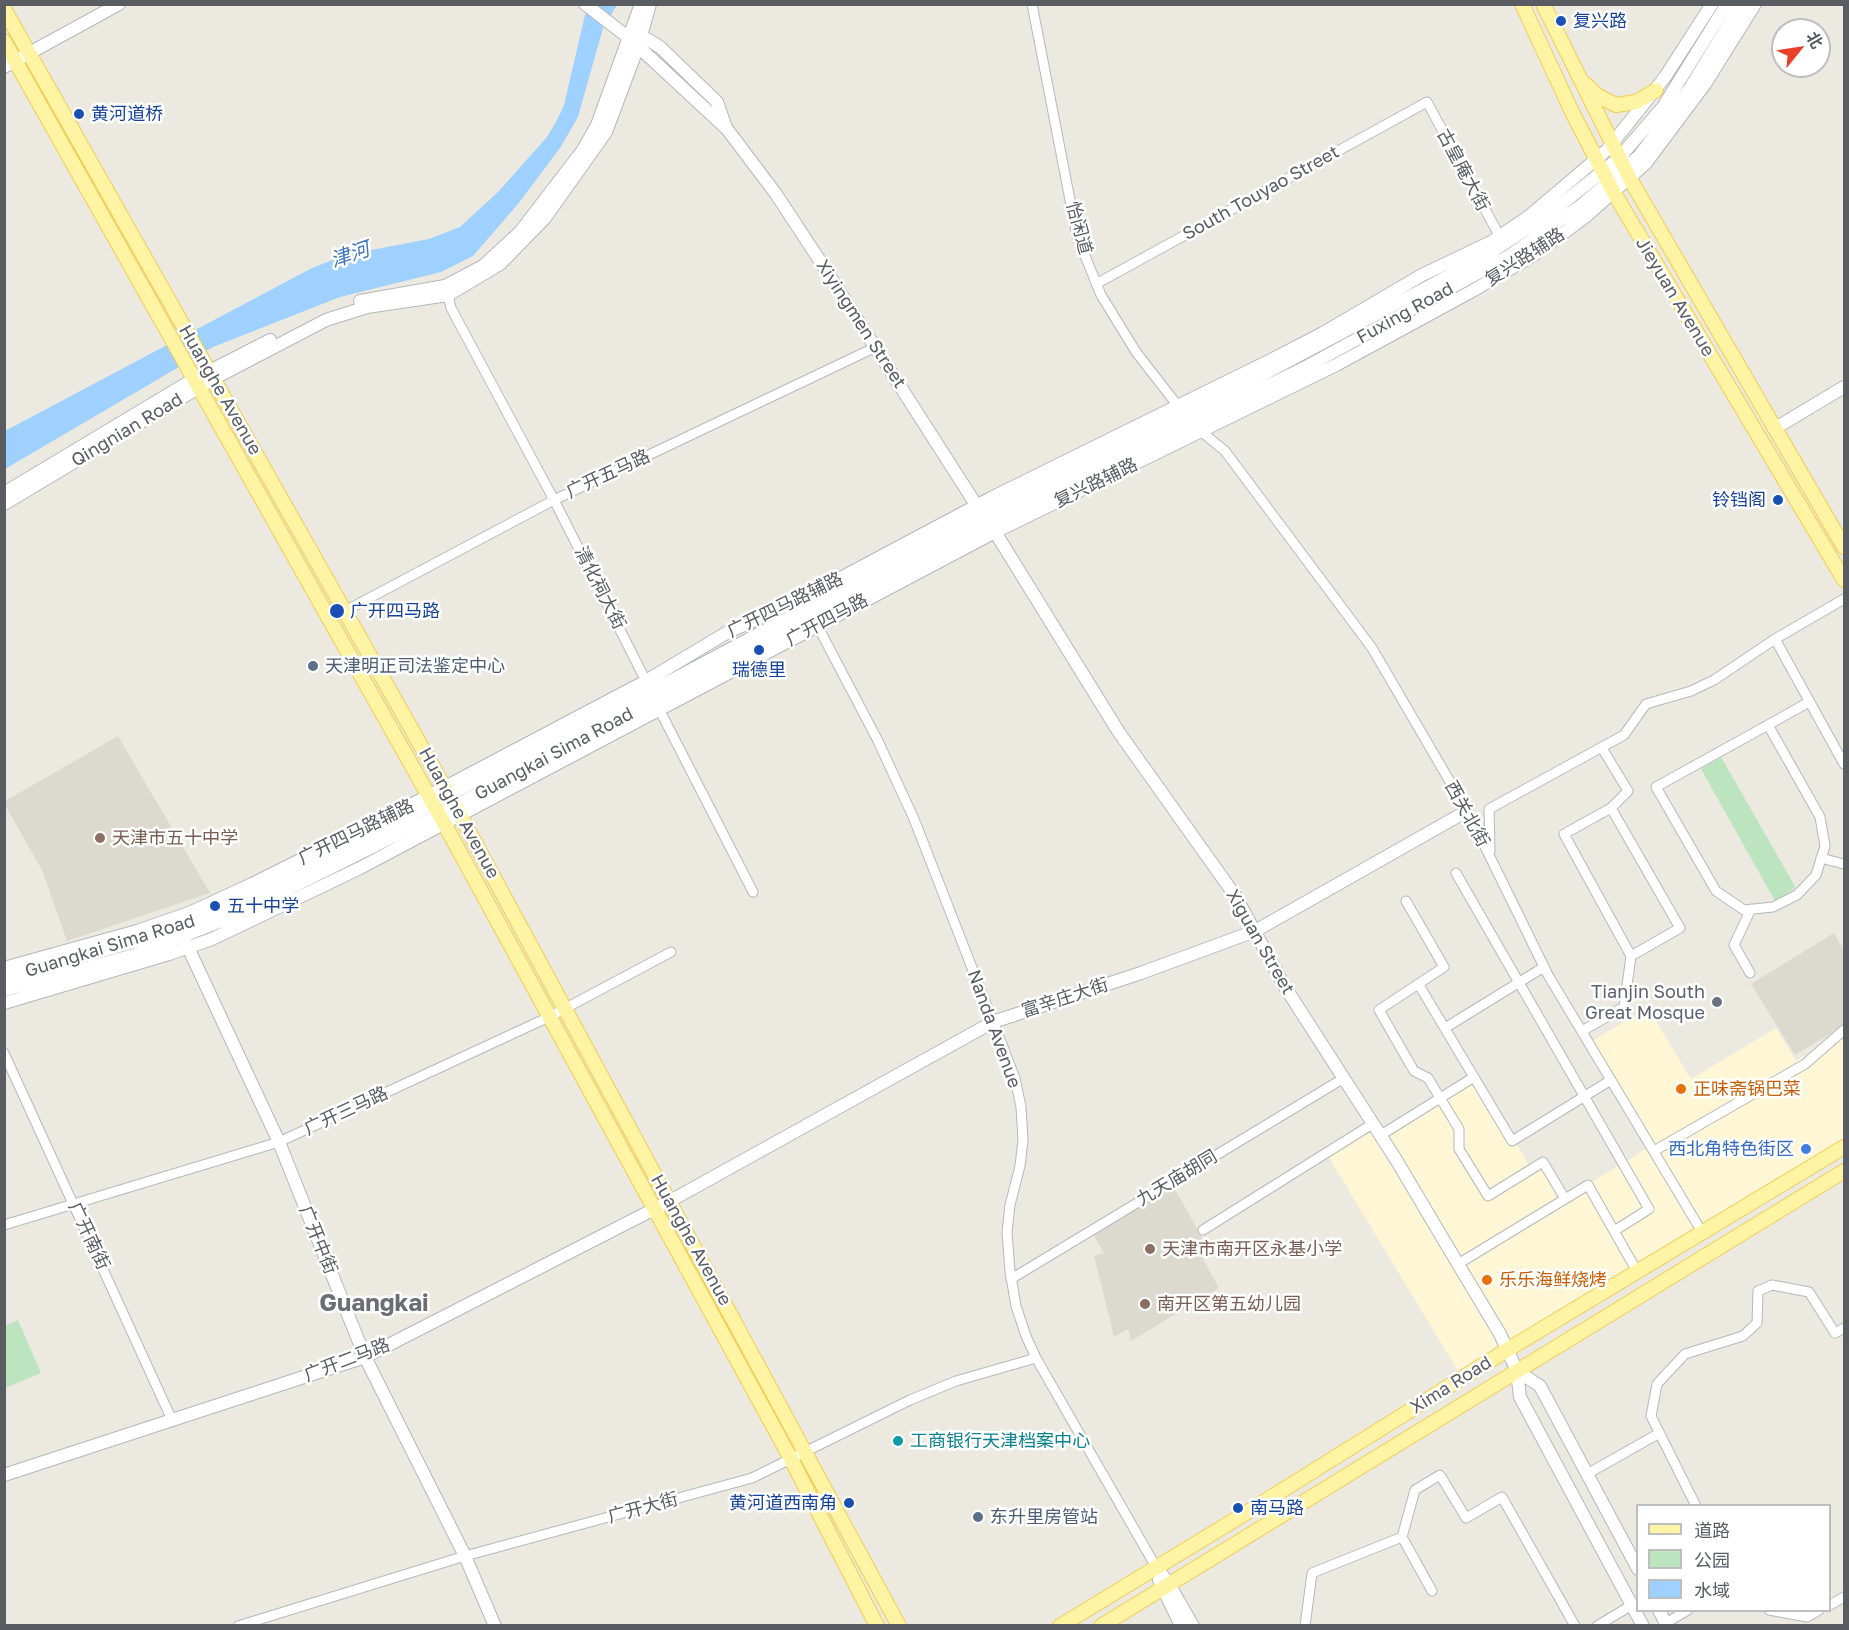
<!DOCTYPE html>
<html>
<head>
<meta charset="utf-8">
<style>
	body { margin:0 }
	#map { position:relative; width:1849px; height:1630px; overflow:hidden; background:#eceae0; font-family:"Golos Text","Noto Sans SC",sans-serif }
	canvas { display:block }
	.frame { position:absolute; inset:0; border:6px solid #595d62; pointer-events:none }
	.legend { position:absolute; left:1636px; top:1504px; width:195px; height:108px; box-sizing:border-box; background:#fff; border:2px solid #bdbec0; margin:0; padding:8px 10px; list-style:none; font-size:18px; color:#595d62 }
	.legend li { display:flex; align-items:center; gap:12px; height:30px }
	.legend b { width:30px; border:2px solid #bdbec0 }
	.north { position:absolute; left:1771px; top:18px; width:60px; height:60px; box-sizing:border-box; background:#fff; border:2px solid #bdbec0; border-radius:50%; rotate:60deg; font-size:16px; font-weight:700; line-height:24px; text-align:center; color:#595d62 }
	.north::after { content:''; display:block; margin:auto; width:21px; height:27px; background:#e9402a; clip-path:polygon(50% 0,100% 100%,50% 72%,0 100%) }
</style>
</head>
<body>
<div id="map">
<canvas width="1849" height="1630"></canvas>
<div class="frame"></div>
<ul class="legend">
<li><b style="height:8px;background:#fff4a3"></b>道路</li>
<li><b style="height:16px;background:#bce4be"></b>公园</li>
<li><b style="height:16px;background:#9ed1ff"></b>水域</li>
</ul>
<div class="north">北</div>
</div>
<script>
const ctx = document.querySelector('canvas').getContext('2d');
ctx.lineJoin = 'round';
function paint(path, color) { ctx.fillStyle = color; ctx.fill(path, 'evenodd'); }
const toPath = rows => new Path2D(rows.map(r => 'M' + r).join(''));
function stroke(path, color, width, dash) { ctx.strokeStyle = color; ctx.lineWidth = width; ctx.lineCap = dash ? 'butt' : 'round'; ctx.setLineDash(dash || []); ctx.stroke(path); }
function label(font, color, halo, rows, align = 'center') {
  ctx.font = font + ' "Golos Text","Noto Sans SC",sans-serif'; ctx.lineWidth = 5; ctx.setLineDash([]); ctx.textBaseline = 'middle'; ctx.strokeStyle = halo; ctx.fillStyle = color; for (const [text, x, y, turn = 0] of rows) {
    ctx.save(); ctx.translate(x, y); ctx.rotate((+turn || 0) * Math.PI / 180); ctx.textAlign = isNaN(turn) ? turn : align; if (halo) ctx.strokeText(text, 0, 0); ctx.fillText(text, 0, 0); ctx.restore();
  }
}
paint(toPath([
	[1648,1008,1691,1079,1776,1028,1796,1061,1842,1033,1844,1037,1844,1138,1458,1371,1328,1156,1372,1130,1395,1129,1477,1080,1529,1165,1541,1158,1566,1198,1654,1144,1592,1041]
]), '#fef6d4');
paint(toPath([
	[118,736,210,893,67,941,42,870,5,805,5,801],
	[1834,933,1844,951,1844,1025,1795,1055,1751,984],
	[1174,1188,1202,1237,1196,1246,1219,1288,1131,1341,1128,1329,1114,1337,1094,1256,1104,1253,1094,1236,1161,1190,1164,1194]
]), '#dcd9cf');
paint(toPath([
	[1721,757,1796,888,1775,901,1701,769],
	[18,1320,41,1373,5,1388,5,1326]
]), '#bce4be');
paint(toPath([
	[594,5,617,5,603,28,578,117,560,148,518,204,473,256,441,272,340,297,213,347,5,469,5,431,312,268,345,255,429,239,460,227,499,191,547,137,556,122,564,105,585,15]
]), '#9ed1ff');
const street = toPath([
	[1032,4,1077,236,1101,295,1136,352,1192,424,1225,451,1372,648,1470,816,1548,975,1702,1232],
	[1096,284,1427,102,1500,237],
	[447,291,451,308,554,500,648,685],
	[345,611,554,500,876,347],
	[815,621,878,741,914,819,1015,1078,1021,1107,1023,1140,1020,1166,1010,1205,1007,1232,1010,1271,1016,1306,1026,1336,1036,1358,1156,1567],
	[1775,639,1844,764],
	[657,705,753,892],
	[1768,725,1820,817,1825,846,1816,875,1797,895,1773,907,1744,910,1716,891,1656,787,1768,725,1809,702],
	[1611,808,1680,928,1631,956],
	[1490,851,1489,809,1624,735,1646,704,1691,691,1714,680,1775,639,1844,599],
	[1821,858,1844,864],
	[1456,873,1649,1209,1614,1231,1638,1273],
	[1406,901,1444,967,1379,1010,1414,1071,1428,1078,1459,1129,1459,1149,1488,1196,1543,1162,1565,1199,1588,1185,1614,1231],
	[1750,973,1734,945,1751,909],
	[1419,985,1512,1141,1611,1080],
	[1445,1028,1544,967],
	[1582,1031,1624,1007,1631,956,1564,834,1611,808,1628,791,1602,748],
	[4,1053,172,1420],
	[1381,1135,1474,1077],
	[1654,1151,1805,1064,1844,1030],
	[4,1225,279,1142,549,1017,671,952],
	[1203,1230,1374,1123],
	[1458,1264,1565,1199],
	[1011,1279,1344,1078],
	[1587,1474,1658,1434],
	[1696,1506,1651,1416,1657,1384,1685,1354,1743,1336,1757,1323,1758,1291,1772,1285,1809,1292,1835,1333,1844,1328],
	[1402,1537,1415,1490,1440,1475,1466,1518,1502,1497,1575,1626],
	[1830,1605,1844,1597],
	[1769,1610,1807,1617,1819,1610],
	[1666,1623,1688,1610],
	[238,1626,465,1556,752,1478,910,1400,956,1381,1036,1358],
	[1305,1626,1312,1573,1402,1537,1432,1591],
	[1597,1626,1632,1605]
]);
const secondary = toPath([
	[585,4,629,38,727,129,776,194,820,261,980,511],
	[635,32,660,47,717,102,725,125],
	[4,67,119,4],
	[360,301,445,286,483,266,520,232,583,150,597,125,641,4],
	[1774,429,1844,387],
	[4,493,194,379,270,340],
	[4,504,213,379,326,320,367,307,448,295,500,264,545,218,606,132,638,47,650,4],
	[992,527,1118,731,1236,897,1285,987,1395,1158,1458,1264,1500,1334,1517,1371,1520,1397,1643,1626],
	[185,941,279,1142,365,1357,465,1556,495,1626],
	[4,968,137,931,189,913,252,884,428,796,646,681,728,632,803,598,991,498,1271,360,1323,333,1422,275,1491,242,1528,217,1607,150,1665,77,1712,4],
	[4,978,152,937,193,922,278,883,640,697,1003,504,1185,416,1484,257,1552,212,1619,158,1663,107,1727,4],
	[4,990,134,955,232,917,455,806,989,523,1304,368,1509,256,1579,207,1639,156,1690,88,1741,4],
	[4,1003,169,954,212,939,360,868,995,532,1336,365,1474,290,1534,255,1585,217,1646,163,1705,84,1755,4],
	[1517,1371,1540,1386,1638,1569],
	[4,1475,365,1357,670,1201,993,1022,1141,973,1255,931,1467,811],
	[1156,1567,1169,1584,1193,1626],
	[1159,1580,1181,1626],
	[1659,1610,1667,1626]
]);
const primary = toPath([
	[1522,4,1572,112,1614,193,1844,580],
	[1543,4,1630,179,1844,547],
	[4,9,455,806,899,1626],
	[4,41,439,814,791,1459,877,1626],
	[1585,84,1598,96,1616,105,1636,102,1656,90],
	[1060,1626,1246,1513,1507,1350,1844,1147],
	[1101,1626,1844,1171]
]);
stroke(street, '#b6b8bd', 11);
stroke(secondary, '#b4b7bd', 14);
stroke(primary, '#f1cb55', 16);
stroke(street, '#fff', 9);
stroke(secondary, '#fff', 12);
stroke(primary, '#fff4a3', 14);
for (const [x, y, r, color] of [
	[1561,21,6,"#1a4fb4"],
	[79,114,6,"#1a4fb4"],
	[1778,500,6,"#1a4fb4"],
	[337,611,8,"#1a4fb4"],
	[759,650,6,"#1a4fb4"],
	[313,666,6,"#5c6f8a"],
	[100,838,6,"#8d6e63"],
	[215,906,6,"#1a4fb4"],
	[1717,1002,6,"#6b7280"],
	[1681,1089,6,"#e8710a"],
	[1806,1149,6,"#3f7fe0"],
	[1150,1249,6,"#8d6e63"],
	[1487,1280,6,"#e8710a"],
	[1145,1304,6,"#8d6e63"],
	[898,1441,6,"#0f9aa8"],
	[849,1503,6,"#1a4fb4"],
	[1238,1508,6,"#1a4fb4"],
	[978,1517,6,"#5c6f8a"]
]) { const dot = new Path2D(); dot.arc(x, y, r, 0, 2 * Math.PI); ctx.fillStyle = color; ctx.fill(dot); stroke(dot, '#fff', 2); }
label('18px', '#164399', '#fff', [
	["复兴路",1573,21],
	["黄河道桥",91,114],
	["铃铛阁",1766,500,"right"],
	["广开四马路",350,611],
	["瑞德里",759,670,"center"],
	["五十中学",227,906],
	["黄河道西南角",837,1503,"right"],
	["南马路",1250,1508]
], 'left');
label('18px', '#595d62', '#fff', [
	["古皇庵大街",1463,170,62],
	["South Touyao Street",1261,193,-29],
	["怡闲道",1079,228,75],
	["复兴路辅路",1525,257,-33],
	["Jieyuan Avenue",1675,297,59],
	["Fuxing Road",1405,313,-29],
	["Xiyingmen Street",861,324,57],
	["Huanghe Avenue",220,390,60],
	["Qingnian Road",127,430,-31],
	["广开五马路",608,474,-25],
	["复兴路辅路",1096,483,-26],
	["清化祠大街",600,588,63],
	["广开四马路辅路",785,605,-26],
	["广开四马路",827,620,-28],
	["Guangkai Sima Road",554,754,-28],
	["Huanghe Avenue",459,813,61],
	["西关北街",1467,814,61],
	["广开四马路辅路",356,832,-26],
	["Xiguan Street",1260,942,60],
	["Guangkai Sima Road",110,946,-17],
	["富辛庄大街",1065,998,-18],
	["Nanda Avenue",994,1029,70],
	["广开三马路",346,1111,-25],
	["九天庙胡同",1177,1178,-31],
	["广开南街",89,1236,65],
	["广开中街",318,1240,68],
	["Huanghe Avenue",691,1240,61],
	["广开二马路",347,1360,-21],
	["Xima Road",1451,1385,-32],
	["广开大街",643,1508,-15]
]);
label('18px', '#4e5e75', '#fff', [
	["天津明正司法鉴定中心",325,666],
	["东升里房管站",990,1517]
], 'left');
label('18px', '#785e54', '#fff', [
	["天津市五十中学",112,838],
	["天津市南开区永基小学",1162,1249],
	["南开区第五幼儿园",1157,1304]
], 'left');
label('18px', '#5b616d', '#fff', [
	["Tianjin South",1705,992],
	["Great Mosque",1705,1013]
], 'right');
label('18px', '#c56008', '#fff', [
	["正味斋锅巴菜",1693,1089],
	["乐乐海鲜烧烤",1499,1280]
], 'left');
label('18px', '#366cbe', '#fff', [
	["西北角特色街区",1794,1149]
], 'right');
label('18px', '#0d838f', '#fff', [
	["工商银行天津档案中心",910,1441]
], 'left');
label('italic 20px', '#3f76b9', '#fff', [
	["津河",350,255,-19]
]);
label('bold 24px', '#6a6e74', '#fff', [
	["Guangkai",374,1303]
]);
</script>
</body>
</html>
